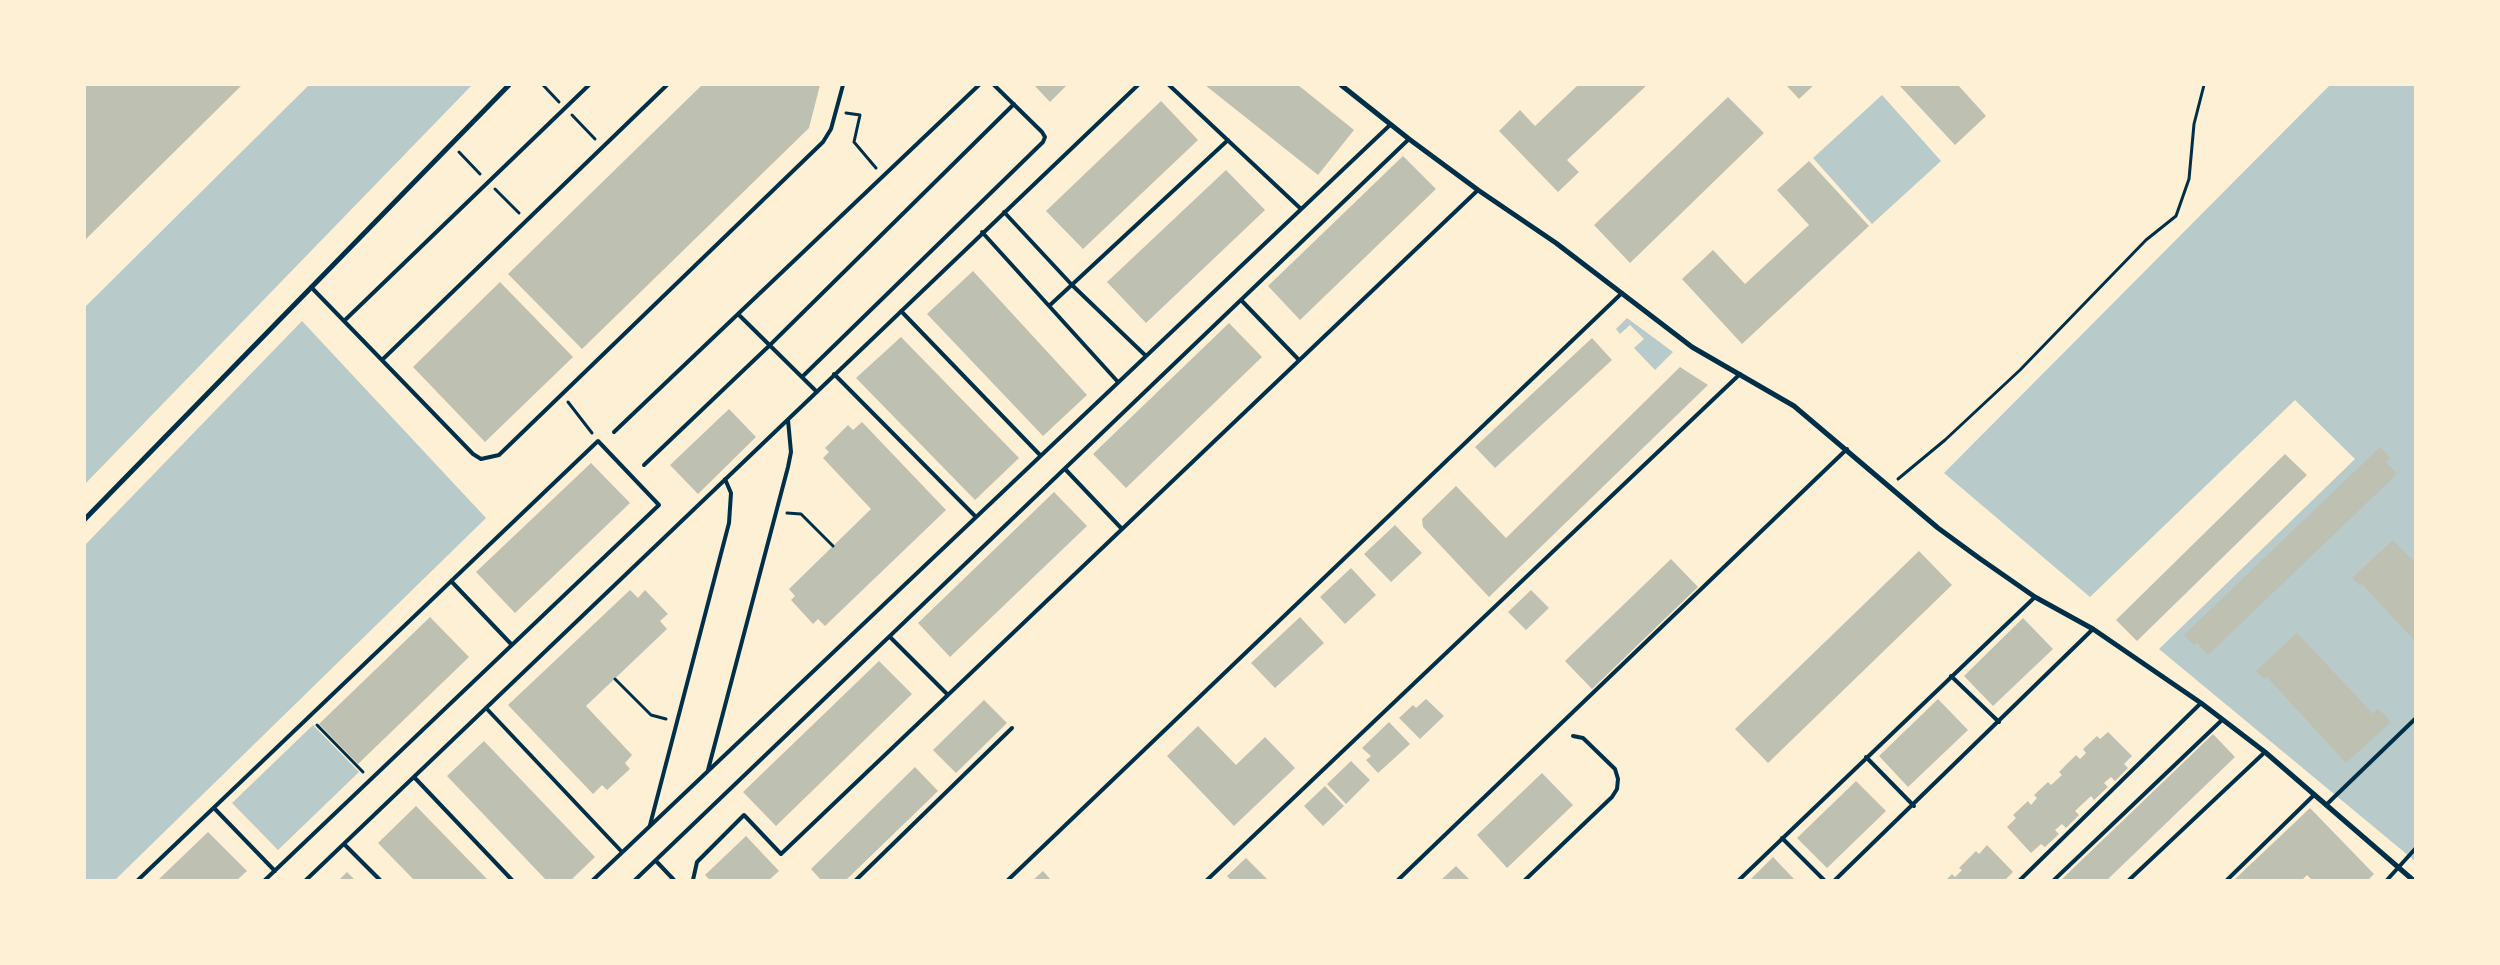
<!DOCTYPE html>
<html>
<head>
<meta charset="utf-8">
<style>
	body { margin:0 }
	#map { position:relative; width:2500px; height:965px; overflow:hidden; background:#fdf0d5; font-family:Lato,sans-serif }
	canvas { display:block }
	.frame { position:absolute; inset:0; border:86px solid #fdf0d5; pointer-events:none }
</style>
</head>
<body>
<div id="map">
<canvas width="2500" height="965"></canvas>
<div class="frame"></div>
</div>
<script>
const ctx = document.querySelector('canvas').getContext('2d');
ctx.lineJoin = 'round';
function paint(path, color) { ctx.fillStyle = color; ctx.fill(path, 'evenodd'); }
const toPath = rows => new Path2D(rows.map(r => 'M' + r).join(''));
function stroke(path, color, width, dash) { ctx.strokeStyle = color; ctx.lineWidth = width; ctx.lineCap = dash ? 'butt' : 'round'; ctx.setLineDash(dash || []); ctx.stroke(path); }
paint(toPath([
	[309,85,472,85,85,484,85,307],
	[2330,85,2415,85,2415,861,2159,649,2355,459,2295,400,2090,597,1944,473],
	[1882,95,1941,161,1872,224,1813,158],
	[1627,318,1673,352,1655,370,1634,348,1644,339,1630,325,1620,334,1616,329],
	[302,321,486,518,115,880,85,880,85,545],
	[313,725,359,772,278,850,232,803]
]), '#b9caca');
paint(toPath([
	[85,85,242,85,85,240],
	[702,85,820,85,809,128,582,349,508,274],
	[1034,85,1067,85,1050,102],
	[1205,85,1298,85,1354,130,1318,175],
	[1578,85,1647,85,1567,160,1579,172,1558,192,1499,131,1520,110,1535,126],
	[1786,85,1814,85,1799,99],
	[1899,85,1958,85,1986,116,1955,145],
	[1728,97,1764,133,1630,263,1594,225],
	[1161,101,1198,140,1083,249,1046,211],
	[1403,156,1436,189,1300,320,1268,286],
	[1809,161,1869,226,1742,344,1682,279,1713,250,1745,284,1809,225,1777,190],
	[1226,170,1265,210,1146,323,1107,282],
	[973,271,1087,395,1043,436,927,314],
	[500,282,573,357,485,442,413,367],
	[1229,323,1262,357,1126,488,1093,454],
	[901,337,1019,458,975,500,856,378],
	[1592,338,1612,360,1495,468,1475,447],
	[1680,367,1708,385,1489,597,1423,527,1422,519,1456,486,1506,538],
	[729,409,756,437,698,494,670,465],
	[862,422,946,510,825,626,818,619,813,624,791,600,795,596,789,589,871,509,823,458,829,452,825,448,848,425,853,430],
	[2380,447,2390,458,2386,462,2397,474,2208,655,2197,643,2194,645,2184,635],
	[2285,454,2307,475,2137,641,2116,620],
	[591,463,630,503,515,613,476,572],
	[1054,492,1087,526,950,657,918,623],
	[1395,525,1422,553,1391,582,1364,554],
	[2393,540,2415,563,2415,641,2362,584,2360,586,2352,578],
	[1919,551,1952,585,1768,763,1735,729],
	[1671,559,1698,587,1592,689,1565,661],
	[1351,568,1376,595,1345,624,1320,597],
	[630,590,638,598,645,590,668,614,660,621,667,629,586,706,632,755,625,763,630,769,607,790,602,785,593,794,508,705],
	[1531,590,1549,608,1526,630,1508,612],
	[430,617,469,657,358,764,319,724],
	[1300,617,1324,643,1275,688,1251,663],
	[2023,618,2053,649,1993,706,1964,676],
	[2297,633,2373,714,2378,708,2391,722,2346,763,2267,677,2264,679,2256,671],
	[879,661,912,694,776,826,743,792],
	[1426,699,1444,716,1420,739,1399,718,1413,705,1416,708],
	[1938,699,1968,730,1908,787,1879,756],
	[984,700,1007,723,956,773,933,750],
	[1389,722,1410,744,1378,773,1366,760,1371,756,1362,748],
	[1198,726,1236,765,1265,737,1295,768,1234,826,1167,756],
	[2108,732,2132,756,2124,764,2128,768,2115,781,2111,777,2104,783,2108,787,2094,800,2091,796,2075,811,2079,815,2066,828,2062,824,2055,830,2059,834,2045,847,2041,844,2031,853,2007,827,2016,818,2013,815,2028,801,2031,805,2037,798,2034,795,2048,782,2051,785,2062,775,2059,772,2076,755,2080,759,2086,753,2083,749,2097,736,2100,739],
	[2213,734,2235,757,2107,880,2061,880],
	[484,741,595,857,571,880,546,880,447,776],
	[1351,761,1370,780,1346,804,1327,784],
	[915,767,938,791,846,880,821,880,811,869],
	[1542,773,1573,805,1507,868,1477,835],
	[1856,781,1886,811,1827,868,1797,838],
	[1325,786,1344,806,1323,826,1304,806],
	[416,806,488,880,414,880,378,843],
	[2310,808,2374,874,2368,880,2312,880,2307,875,2302,880,2234,880],
	[208,832,247,871,237,880,158,880],
	[746,836,779,871,769,880,710,880,705,875],
	[1987,845,2013,872,2005,880,1946,880,1952,874,1955,877,1962,870,1959,868,1976,851,1979,854],
	[1773,857,1795,880,1750,880],
	[1246,858,1268,880,1231,880,1227,876],
	[1456,866,1470,880,1441,880],
	[1043,871,1051,880,1033,880],
	[347,872,355,880,339,880]
]), '#bec0b2');
stroke(toPath([
	[543,85,559,102],
	[846,113,860,115,854,142,876,168],
	[572,115,595,139],
	[459,152,480,174],
	[495,189,519,213],
	[568,402,592,433],
	[1898,479,1945,440,2020,370,2146,240,2176,216,2189,179,2194,124,2204,85],
	[787,513,801,514,833,546],
	[615,679,651,715,666,719],
	[317,725,363,772]
]), '#003049', 3);
stroke(toPath([
	[1169,85,1301,209],
	[1004,212,1072,285,1146,356],
	[982,232,1118,382],
	[311,287,473,454,481,459,499,455,823,142,831,129,843,85],
	[1241,300,1299,360],
	[1049,306,1228,140],
	[901,311,1040,455],
	[738,314,979,85],
	[344,321,589,85],
	[382,360,667,85],
	[834,374,976,517],
	[802,377,1043,142,1045,137,1042,132,994,85],
	[614,432,738,314,817,392],
	[644,465,770,345,1014,104],
	[1065,469,1122,529],
	[451,581,512,645],
	[890,637,948,695],
	[1951,676,1999,722],
	[486,708,622,852],
	[1866,757,1914,806],
	[708,770,788,467,791,452,788,420],
	[414,777,512,880],
	[2326,805,2415,719],
	[214,808,275,871],
	[650,825,729,523,731,493,725,479],
	[1782,838,1824,880],
	[344,844,380,880],
	[656,861,674,880],
	[138,880,598,441,659,505,265,880],
	[306,880,1138,85],
	[593,880,1390,125],
	[635,880,1409,139],
	[693,880,697,862,744,815,781,854,1478,190],
	[856,880,1012,728],
	[1008,880,1622,293],
	[1207,880,1740,374],
	[1398,880,1847,449],
	[1525,880,1612,797,1617,789,1618,779,1615,769,1583,738,1573,736],
	[1739,880,2035,597],
	[1835,880,2093,629],
	[2020,880,2201,703],
	[2054,880,2222,720],
	[2129,880,2265,752],
	[2227,880,2314,795],
	[2387,880,2415,849]
]), '#003049', 4);
stroke(toPath([
	[1341,85,1409,139,1478,190,1556,243,1692,347,1794,406,1938,528,1979,558,2035,597,2093,629,2201,703,2265,752,2413,880],
	[85,519,509,85]
]), '#003049', 5);
</script>
</body>
</html>
